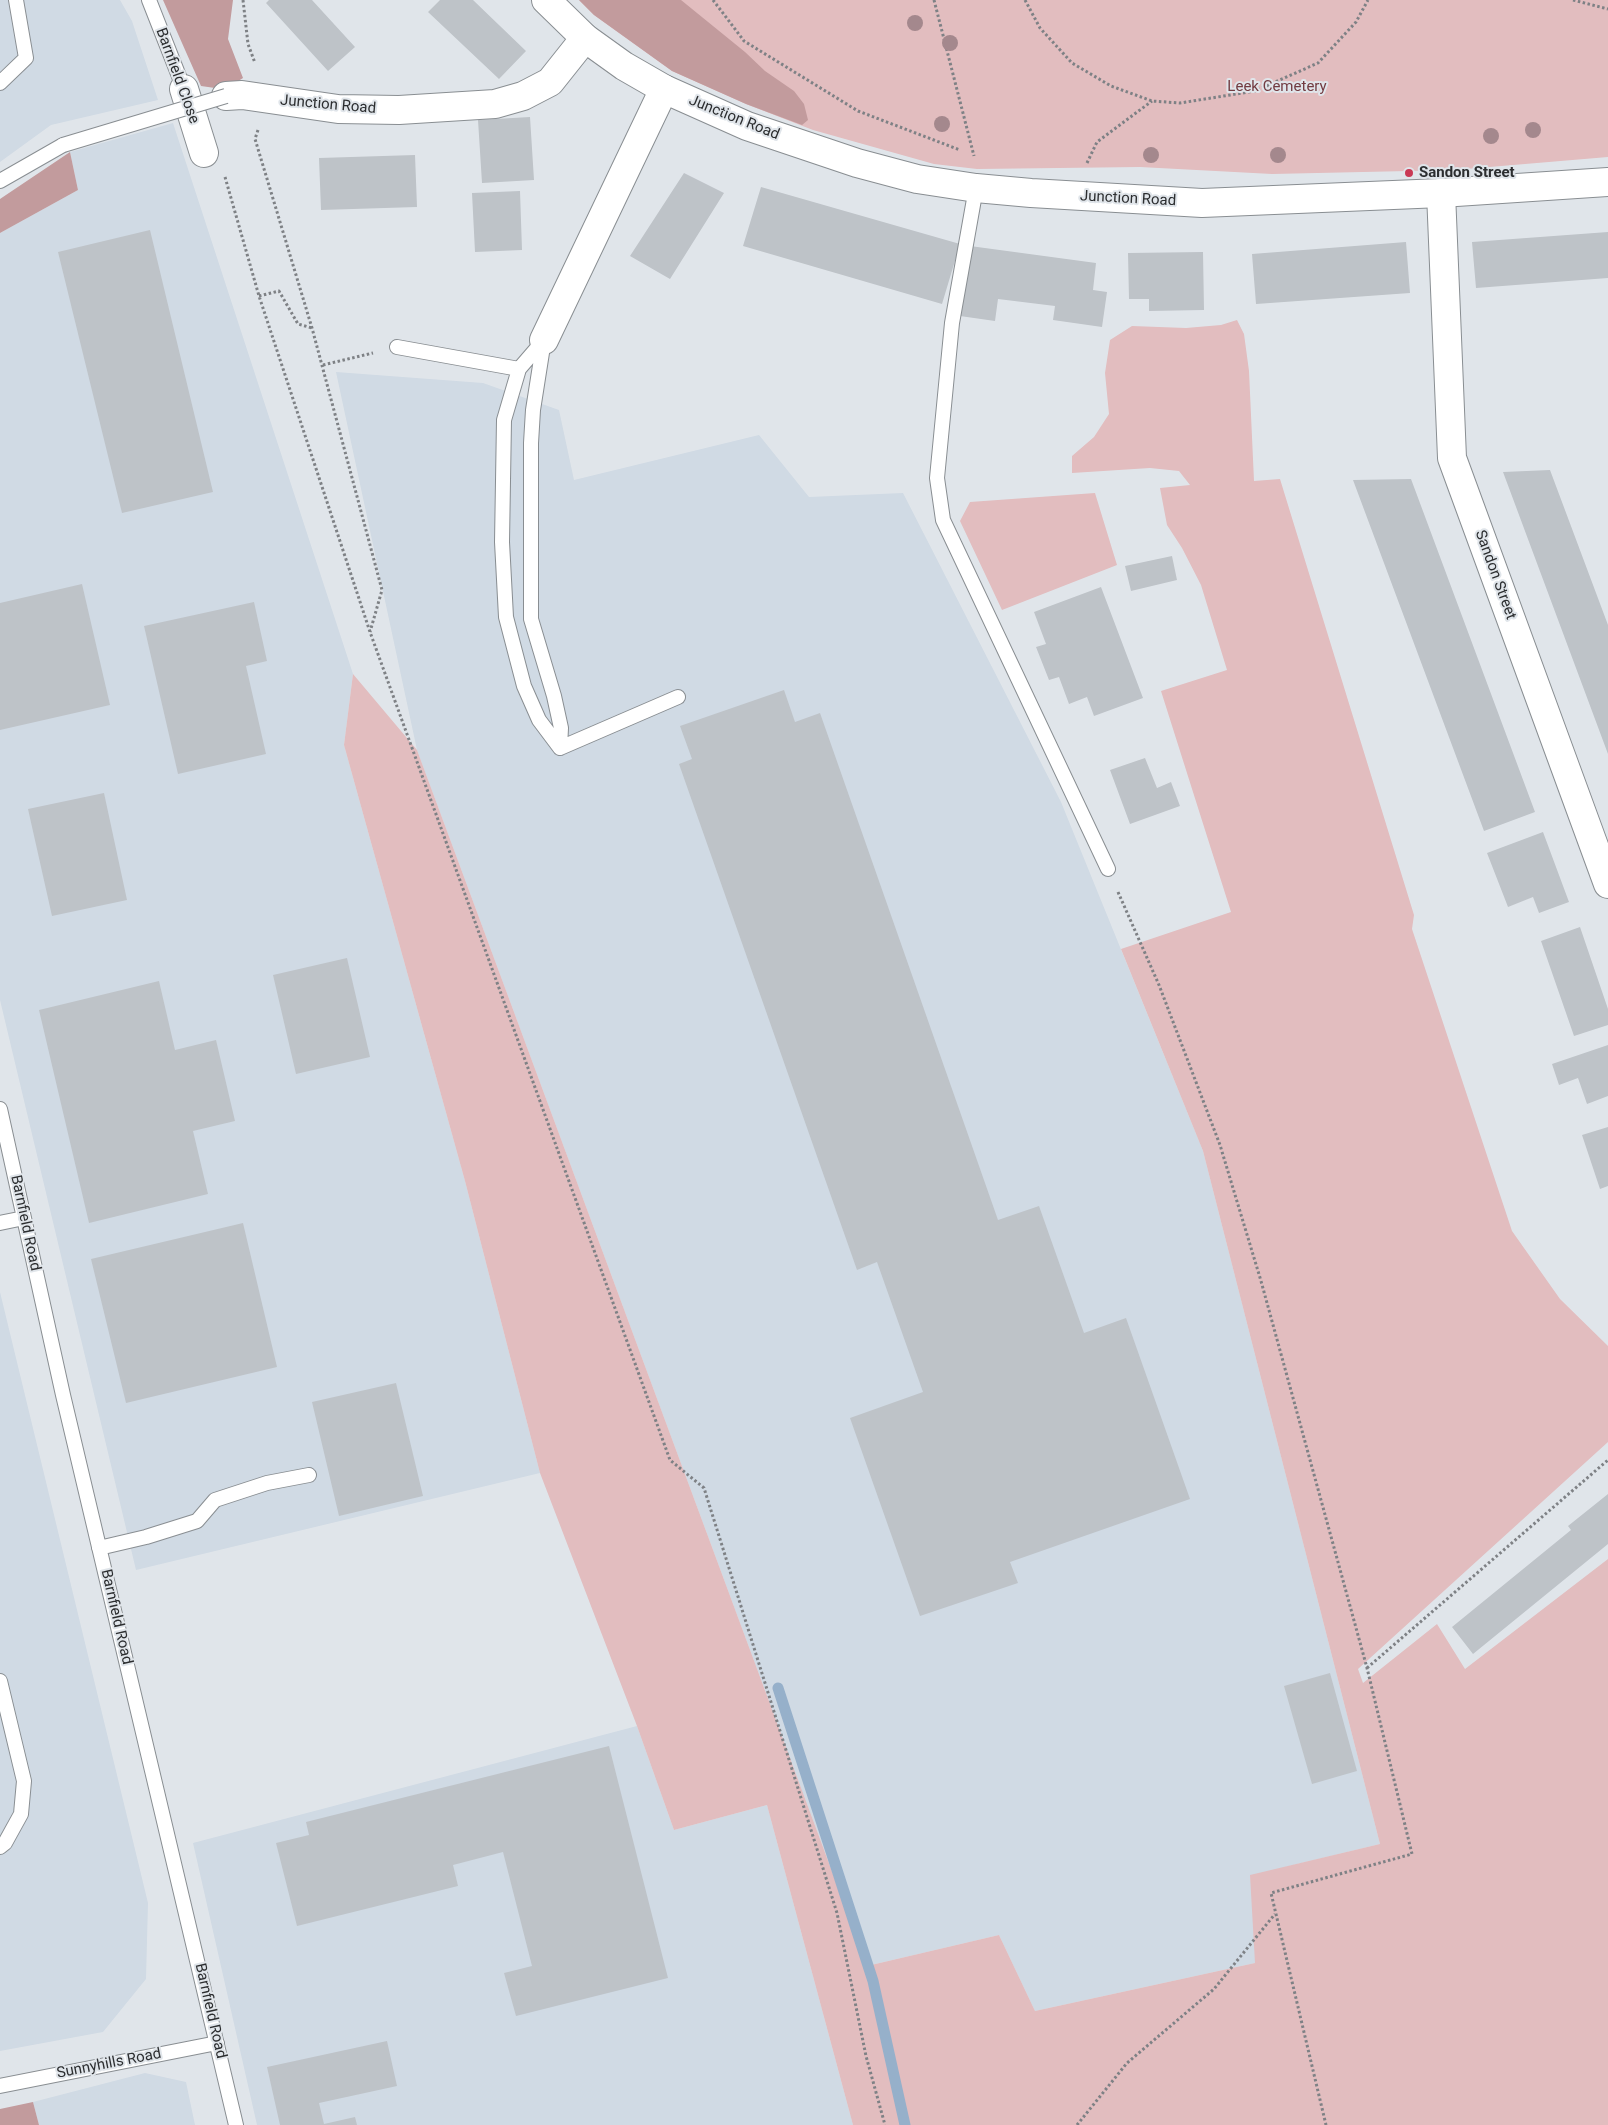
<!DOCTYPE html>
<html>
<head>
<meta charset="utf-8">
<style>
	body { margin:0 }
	canvas { display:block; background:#e0e5ea }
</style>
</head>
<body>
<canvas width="1608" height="2125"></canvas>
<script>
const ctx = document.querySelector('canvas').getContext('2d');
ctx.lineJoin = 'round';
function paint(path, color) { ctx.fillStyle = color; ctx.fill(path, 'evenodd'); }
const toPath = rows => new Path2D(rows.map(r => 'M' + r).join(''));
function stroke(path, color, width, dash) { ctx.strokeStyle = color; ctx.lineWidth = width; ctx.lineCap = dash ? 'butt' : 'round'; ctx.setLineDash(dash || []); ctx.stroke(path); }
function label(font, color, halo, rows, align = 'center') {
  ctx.font = font + ' Roboto,sans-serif'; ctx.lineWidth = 4; ctx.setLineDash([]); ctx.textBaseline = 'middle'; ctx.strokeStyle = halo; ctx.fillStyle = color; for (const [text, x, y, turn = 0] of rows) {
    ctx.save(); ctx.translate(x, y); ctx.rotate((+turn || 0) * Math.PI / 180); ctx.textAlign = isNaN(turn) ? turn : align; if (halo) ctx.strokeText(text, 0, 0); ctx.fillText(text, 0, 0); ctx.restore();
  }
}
paint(toPath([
	[0,0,120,0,132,21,158,100,51,125,0,162],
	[173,123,353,674,344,745,465,1181,540,1473,136,1570,0,1000,0,233,78,190,70,152],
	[336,372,483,383,559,410,574,480,759,435,809,497,903,493,1061,802,1203,1151,1380,1844,1285,1867,1255,1963,1035,2011,999,1935,867,1966,417,750],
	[0,1292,148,1903,146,1979,103,2032,0,2051],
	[637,1726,674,1830,767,1805,853,2125,257,2125,193,1843],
	[145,2073,186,2082,195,2125,39,2125,33,2102]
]), '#d0dae4');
paint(toPath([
	[579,0,1608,0,1608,157,1454,170,1272,174,1140,167,977,169,934,164,813,130,746,104,672,71,594,15],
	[1237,320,1244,334,1249,371,1254,481,1280,479,1414,915,1412,929,1512,1231,1560,1299,1608,1346,1608,1442,1358,1669,1363,1683,1437,1624,1465,1669,1608,1559,1608,2125,853,2125,767,1805,674,1830,637,1726,540,1473,465,1181,344,745,353,674,417,750,867,1966,999,1935,1035,2011,1255,1963,1250,1875,1380,1844,1203,1151,1121,949,1231,912,1161,691,1227,670,1201,585,1182,548,1167,525,1160,488,1190,485,1179,471,1150,468,1072,473,1072,456,1094,437,1109,414,1105,373,1110,340,1132,326,1186,328,1221,325],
	[1095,493,1117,565,1002,610,960,521,970,502]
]), '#e2bdbf');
paint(toPath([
	[163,0,233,0,228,39,243,78,232,85,215,88,201,86],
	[579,0,681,0,745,52,765,71,794,91,804,104,808,120,802,125,746,104,672,71,594,15],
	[70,152,78,190,0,233,0,199],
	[33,2102,39,2125,0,2125,0,2109]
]), '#c29b9d');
stroke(toPath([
	[778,1688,873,1981,905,2125]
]), '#96b0ca', 11);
paint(toPath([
	[269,0,312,0,355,47,328,71,266,3],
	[440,0,473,0,526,51,499,79,428,12],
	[530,117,534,180,482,183,478,120],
	[415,155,417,207,321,210,319,158],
	[684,173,724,193,670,279,630,256],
	[761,187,960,244,942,304,743,246],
	[520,191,522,250,475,252,472,193],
	[150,230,213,492,122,513,58,252],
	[1608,232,1608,278,1476,288,1472,242],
	[1406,242,1410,293,1256,304,1252,254],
	[970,246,1096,263,1093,290,1107,292,1102,327,1053,320,1055,306,998,299,995,321,960,316],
	[1203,252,1204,310,1149,311,1149,299,1129,299,1128,253],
	[1550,470,1608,625,1608,754,1503,472],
	[1411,479,1535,812,1484,831,1353,480],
	[1172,556,1177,580,1131,591,1125,566],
	[82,584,110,705,0,730,0,603],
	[1101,587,1143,698,1094,716,1087,697,1069,704,1059,677,1049,680,1036,647,1046,644,1034,612],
	[254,602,267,661,246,666,266,754,178,774,144,626],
	[784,690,795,722,820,713,998,1220,1039,1206,1084,1333,1126,1318,1190,1499,1010,1562,1018,1583,920,1616,850,1418,923,1392,877,1262,857,1270,679,764,692,759,680,726],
	[1145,758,1157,788,1171,782,1180,806,1130,824,1110,770],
	[104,793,127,900,52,916,28,809],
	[1543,832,1569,902,1539,913,1533,897,1508,907,1487,853],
	[1580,927,1608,1009,1608,1025,1574,1036,1541,941],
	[347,958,370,1057,296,1074,273,975],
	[159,981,175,1050,216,1040,235,1121,193,1131,208,1194,89,1223,39,1010],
	[1608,1045,1608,1096,1587,1104,1578,1078,1559,1085,1552,1064],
	[1608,1127,1608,1186,1600,1189,1582,1135],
	[243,1223,277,1367,126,1403,91,1259],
	[396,1383,423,1496,339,1516,312,1402],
	[1608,1494,1608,1544,1473,1654,1452,1627,1571,1530,1568,1526],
	[1330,1673,1357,1771,1312,1784,1284,1686],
	[609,1746,668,1978,516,2016,504,1973,532,1966,503,1852,453,1865,458,1886,297,1926,276,1843,309,1835,306,1822],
	[387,2041,397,2086,319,2103,324,2124,355,2117,357,2125,280,2125,267,2067]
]), '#bec3c8');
const lane = toPath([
	[149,0,184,89],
	[0,83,26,58,16,0],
	[0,181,63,145],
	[976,188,952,323,937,478,943,520,1108,869],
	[544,340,519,369,504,420,502,542,506,617,524,686,539,720,560,748],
	[544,340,533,410,531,443,531,619,554,696,561,728,560,748],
	[397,347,519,369],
	[560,748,678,697],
	[0,1109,63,1395,236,2125],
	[0,1223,24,1218],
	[99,1548,146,1537,197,1521,215,1500,267,1483,309,1475],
	[0,1681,24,1781,21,1814,5,1843,0,1847],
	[0,2086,217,2043]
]);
const street = toPath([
	[184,89,204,153],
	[226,96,242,95,338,109,399,110,495,104,523,96,550,82,585,38],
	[1441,193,1452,458,1608,884],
	[544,340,664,89]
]);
const secondary = toPath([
	[546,0,585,38,624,66,664,89,747,126,857,163,917,179,976,188,1031,193,1202,203,1441,193,1608,182]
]);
stroke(lane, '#898e92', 16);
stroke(street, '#898e92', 30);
stroke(secondary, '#898e92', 30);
stroke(toPath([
	[243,0,248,44,255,63],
	[713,0,744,41,858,111,960,150],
	[934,0,974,156],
	[1025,0,1040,28,1072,63,1111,86,1152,101,1180,103,1255,91,1318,63,1356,22,1368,0],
	[1573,0,1608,9],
	[258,130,255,139,312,328,382,590,370,632],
	[1087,163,1097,142,1152,101],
	[225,177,259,296,370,632,670,1460,704,1488,837,1913,866,2056,885,2125],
	[259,296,279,291,298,324,312,328],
	[323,365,373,353],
	[1118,892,1159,985,1220,1145,1261,1281,1367,1668,1412,1854,1271,1893,1326,2125],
	[1367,1668,1608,1460],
	[1077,2125,1127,2063,1214,1989,1275,1914]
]), '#7e8185', 3, [2.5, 2.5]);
stroke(lane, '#fff', 14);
stroke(street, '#fff', 28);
stroke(secondary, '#fff', 28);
const laneBridge = toPath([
	[63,145,226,96]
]);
stroke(laneBridge, '#898e92', 16, []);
stroke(laneBridge, '#fff', 14);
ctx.fillStyle = '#a4888d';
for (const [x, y] of [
	[915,23],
	[950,43],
	[942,124],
	[1533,130],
	[1491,136],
	[1151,155],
	[1278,155]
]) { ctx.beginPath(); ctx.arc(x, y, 8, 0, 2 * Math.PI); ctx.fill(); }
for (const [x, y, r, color] of [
	[1409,173,5,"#c93955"]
]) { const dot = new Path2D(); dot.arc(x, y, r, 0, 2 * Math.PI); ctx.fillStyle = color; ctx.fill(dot); stroke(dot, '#e0e5ea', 2); }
label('15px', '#2c2e30', '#e0e5ea', [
	["Barnfield Close",177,76,70],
	["Junction Road",328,105,5],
	["Junction Road",734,118,22],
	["Junction Road",1128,199,3],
	["Sandon Street",1495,575,70],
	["Barnfield Road",25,1223,78],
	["Barnfield Road",116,1617,77],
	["Barnfield Road",210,2011,77],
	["Sunnyhills Road",109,2064,-11]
]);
label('15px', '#723b41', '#e0e5ea', [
	["Leek Cemetery",1277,87]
]);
label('bold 15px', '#2c2e30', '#e0e5ea', [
	["Sandon Street",1419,173]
], 'left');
</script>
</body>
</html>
